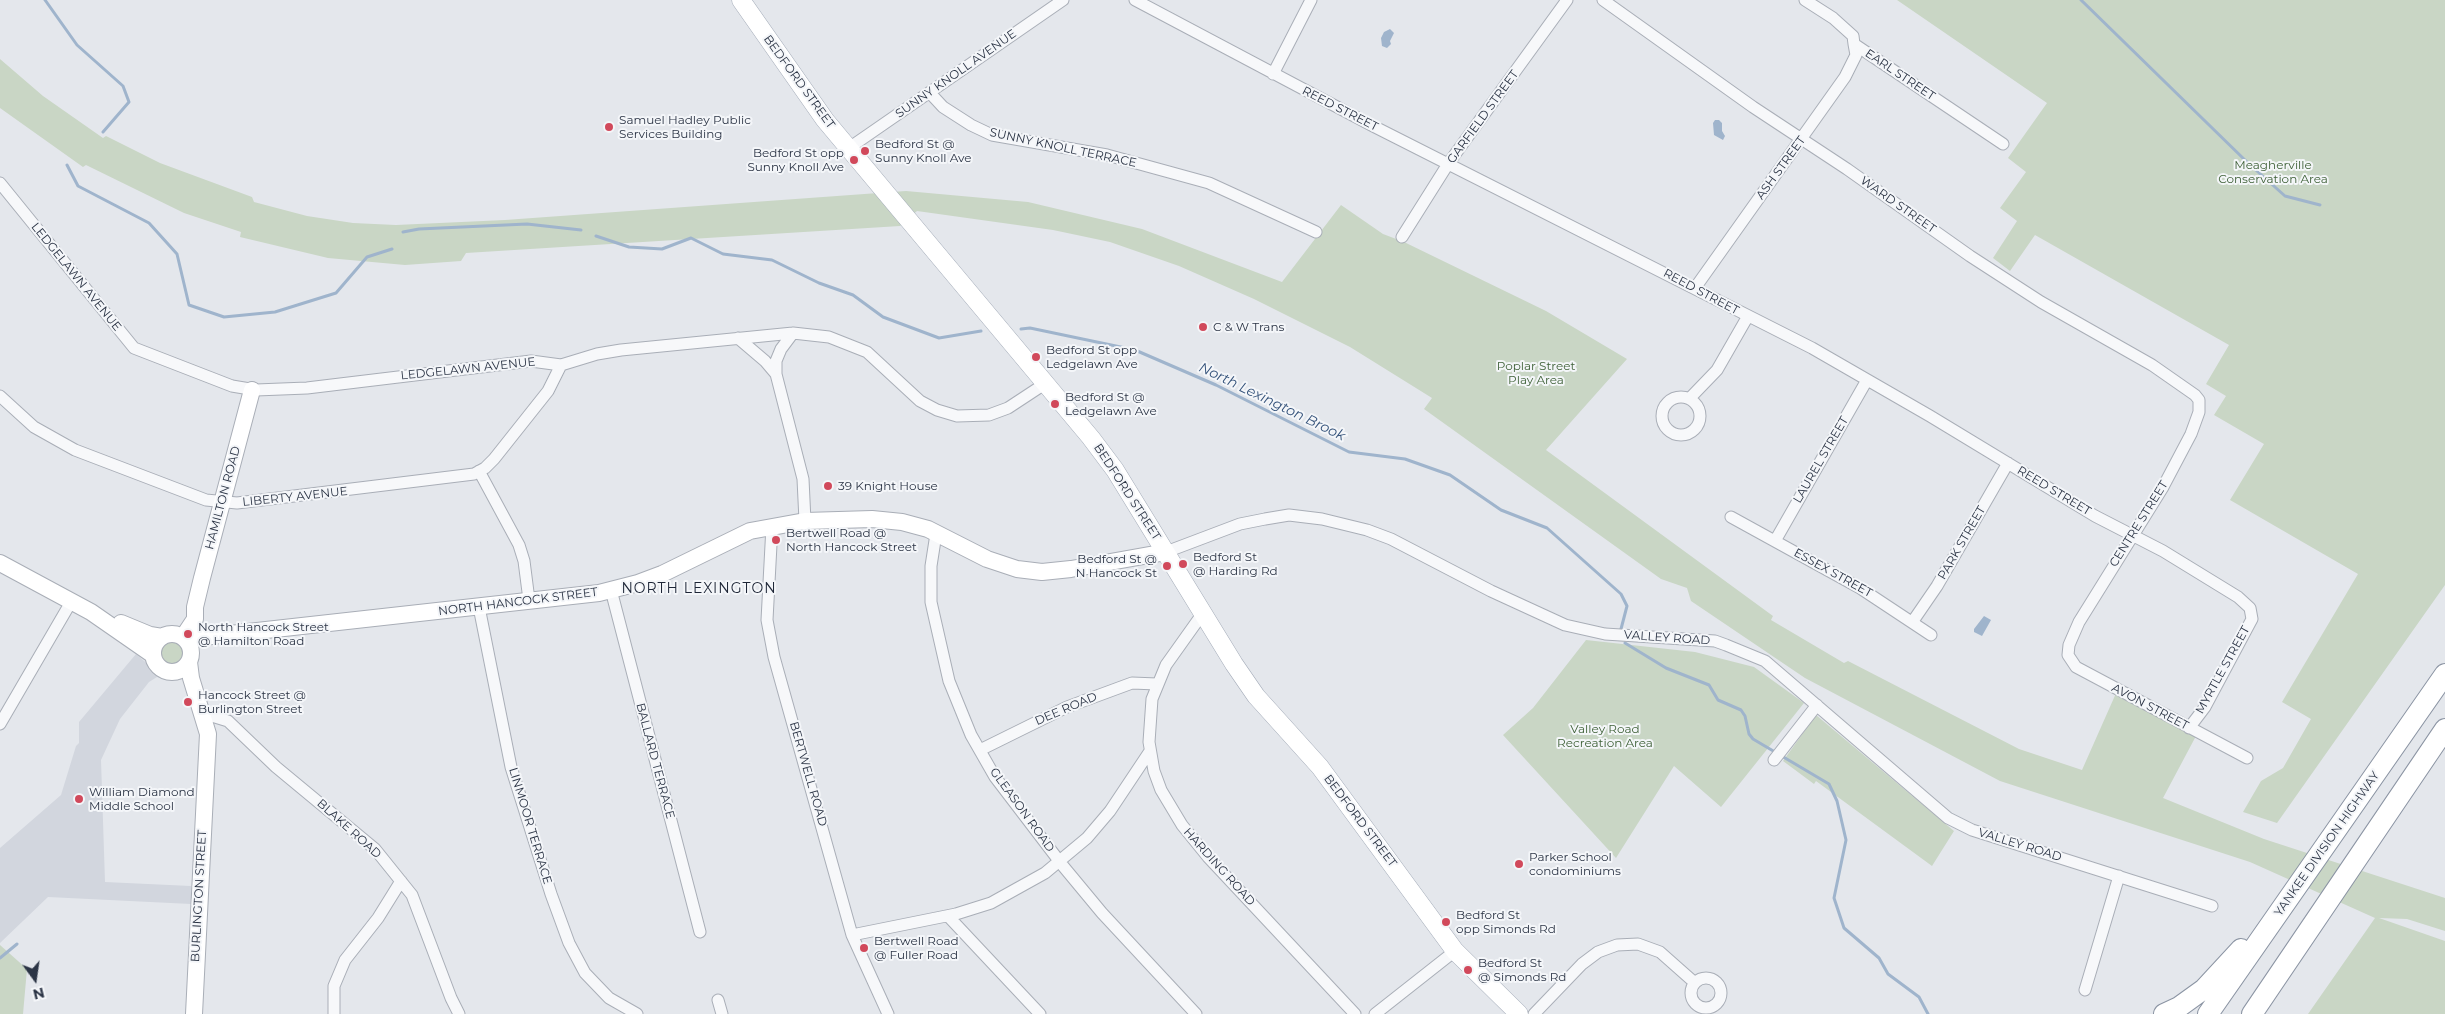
<!DOCTYPE html>
<html>
<head>
<meta charset="utf-8">
<style>
	body { margin:0 }
	#map { position:relative; width:2445px; height:1014px; overflow:hidden; background:#e4e7ec; font-family:Montserrat,sans-serif }
	canvas { display:block }
	.north { position:absolute; left:10px; top:954px; width:50px; height:50px; -webkit-text-stroke:4px #f4f6f9; paint-order:stroke; rotate:166deg; font-size:14px; font-weight:700; line-height:20px; text-align:center; color:#2b3445 }
	.north::after { content:''; display:block; margin:auto; width:18px; height:22px; background:#2b3445; clip-path:polygon(50% 0,100% 100%,50% 72%,0 100%) }
</style>
</head>
<body>
<div id="map">
<canvas width="2445" height="1014"></canvas>
<div class="north">N</div>
</div>
<script>
const ctx = document.querySelector('canvas').getContext('2d');
ctx.lineJoin = 'round';
function paint(path, color) { ctx.fillStyle = color; ctx.fill(path, 'evenodd'); }
const toPath = rows => new Path2D(rows.map(r => 'M' + r).join(''));
function stroke(path, color, width, dash) { ctx.strokeStyle = color; ctx.lineWidth = width; ctx.lineCap = dash ? 'butt' : 'round'; ctx.setLineDash(dash || []); ctx.stroke(path); }
function label(font, color, halo, rows, align = 'center') {
  ctx.font = font + ' Montserrat,sans-serif'; ctx.lineWidth = 4; ctx.setLineDash([]); ctx.textBaseline = 'middle'; ctx.strokeStyle = halo; ctx.fillStyle = color; for (const [text, x, y, turn = 0] of rows) {
    ctx.save(); ctx.translate(x, y); ctx.rotate((+turn || 0) * Math.PI / 180); ctx.textAlign = isNaN(turn) ? turn : align; if (halo) ctx.strokeText(text, 0, 0); ctx.fillText(text, 0, 0); ctx.restore();
  }
}
paint(toPath([
	[136,654,166,680,157,677,149,682,120,719,101,760,105,882,191,886,191,904,48,897,0,943,0,848,61,795,76,746,79,743,79,722]
]), '#d2d6de');
paint(toPath([
	[1897,0,2445,0,2445,585,2277,823,2243,812,2261,781,2283,768,2311,719,2282,702,2358,574,2230,500,2264,444,2214,415,2226,396,2206,384,2229,345,2035,235,2010,271,1993,258,2017,221,2000,208,2026,172,2008,158,2047,103],
	[0,59,43,96,103,138,106,136,160,163,252,197,254,202,307,216,353,223,396,225,505,220,906,191,1028,202,1142,229,1282,282,1341,205,1383,234,1404,242,1546,311,1627,359,1546,450,1773,616,1771,620,1844,663,1848,661,2019,749,2082,770,2117,691,2196,736,2163,798,2264,839,2445,898,2445,931,2407,919,2379,918,2445,941,2445,1014,2308,1014,2375,918,2250,862,2000,781,1805,678,1691,601,1687,588,1661,579,1424,409,1432,398,1350,347,1254,299,1179,266,1110,242,1053,230,917,211,900,226,466,253,461,261,405,265,328,258,240,237,241,232,184,213,86,165,83,167,0,108],
	'160 652a12 12 0 1 1 24 0a12 12 0 1 1-24 0Z',
	[1586,640,1695,652,1754,667,1804,703,1721,807,1674,766,1616,858,1503,735,1533,708],
	[1816,715,1954,831,1932,866,1816,781,1814,784,1783,761],
	[0,945,27,969,23,1014,0,1014]
]), '#c9d6c5');
paint(toPath([
	[1390,29,1394,33,1390,41,1391,44,1387,48,1382,46,1381,38,1384,32],
	[1715,120,1719,120,1722,123,1722,131,1725,136,1723,140,1714,135,1713,123],
	[1984,616,1991,620,1982,636,1974,632,1974,629]
]), '#9fb4cc');
stroke(toPath([
	[45,0,77,45,123,86,129,102,103,132],
	[2081,0,2248,163,2285,196,2320,205],
	[67,165,78,186,149,223,177,254,189,305,224,317,275,312,336,293,367,257,392,249],
	[403,232,419,229,527,224,581,230],
	[596,236,629,247,662,249,691,238,723,254,772,260,819,283,853,295,883,317,939,338,981,331],
	[1021,329,1030,328,1135,350,1216,385,1349,452,1405,459,1450,475,1501,510,1547,528,1621,594,1627,606,1621,629],
	[1625,643,1666,668,1709,685,1718,700,1741,710,1745,716,1749,734,1753,739,1829,784,1837,801,1846,840,1834,898,1844,928,1879,958,1888,974,1919,997,1928,1014],
	[0,958,17,944]
]), '#9fb4cc', 3);
const street = toPath([
	[1135,0,1373,126,1812,348,1930,416,2095,516,2163,551,2238,597,2250,608,2252,619,2205,707,2189,728],
	[1603,0,1753,107,1847,169,1970,256,2041,302,2152,365,2195,395,2199,400,2199,412,2191,434,2163,487,2079,622,2069,645,2068,655,2076,667,2247,758],
	[1805,0,1833,18,1853,36,1854,44,2003,144],
	[1273,74,1311,0],
	[930,93,943,107,971,125,992,135,1107,155,1209,183,1316,232],
	[849,148,1063,0],
	[0,183,134,348,232,386,256,390,307,388,531,361,561,365,597,354,621,350,793,333,829,337,867,352,920,401,937,410,957,416,989,415,1008,408,1046,383],
	[1402,237,1448,164,1567,0],
	[1695,288,1845,77,1856,55,1854,44],
	[793,333,781,349,776,361,776,374,803,479,805,521],
	[738,338,765,361,776,374],
	[0,396,34,427,75,450,206,500,237,503,474,474,485,468,494,459,548,391,561,365],
	'1662 416a19 19 0 1 1 38 0a19 19 0 1 1-38 0Z',
	[1690,398,1717,370,1748,316],
	[479,471,519,545,524,561,529,600],
	[1731,517,1860,588,1931,635],
	[772,526,767,620,774,657,852,935,888,1014],
	[936,534,931,566,931,602,949,681,971,735,995,777,1063,866,1102,913,1196,1014],
	[1775,541,1867,380],
	[1166,552,1240,524,1265,519,1289,515,1322,519,1367,530,1391,539,1491,591,1565,625,1605,634,1715,641,1726,645,1765,661,1948,818,1972,830,2212,906],
	[611,590,700,932],
	[479,607,511,767,551,894,569,943,585,973,609,998,637,1014],
	[1203,613,1166,665,1152,699,1149,742,1154,771,1161,790,1182,825,1208,857,1355,1014],
	[1913,621,1937,586,2008,463],
	[202,713,228,721,276,767,375,849,412,895,451,998,459,1014],
	[0,724,71,602],
	[980,750,1067,707,1132,683,1157,684],
	[1774,760,1817,705],
	[948,916,1040,1014],
	[852,935,956,914,991,903,1045,873,1087,838,1110,811,1150,751],
	'1691 993a15 15 0 1 1 30 0a15 15 0 1 1-30 0Z',
	[2085,990,2119,876],
	[718,1000,722,1014],
	[334,1014,334,986,345,960,378,918,401,881],
	[1375,1014,1455,951],
	[1534,1014,1582,964,1598,952,1617,945,1638,944,1660,952,1695,983]
]);
const secondary = toPath([
	[0,563,91,612,153,655],
	[121,623,150,635,162,637],
	'153 653a19 19 0 1 1 38 0a19 19 0 1 1-38 0Z',
	[183,637,195,619,195,607,202,578,252,390],
	[185,639,599,593,638,583,662,574,750,531,805,521,872,519,902,522,928,529,987,559,1017,569,1042,572,1071,569,1166,552],
	[189,662,191,678,208,734,194,1014]
]);
const primary = toPath([
	[741,0,825,120,1091,438,1115,470,1234,664,1256,696,1320,767,1455,951,1519,1014]
]);
const highway = toPath([
	[2164,1014,2179,1007,2204,989,2241,949],
	[2208,1014,2445,674],
	[2252,1014,2445,729]
]);
stroke(street, '#a9aeb7', 13);
stroke(secondary, '#a9aeb7', 18);
stroke(primary, '#a3abb8', 19);
stroke(highway, '#8b94a3', 22);
stroke(street, '#f7f8fa', 11);
stroke(secondary, '#fff', 16);
stroke(primary, '#fff', 18);
stroke(highway, '#fff', 20);
for (const [x, y, r, color] of [
	[609,127,5,"#d1495b"],
	[865,151,5,"#d1495b"],
	[854,160,5,"#d1495b"],
	[1203,327,5,"#d1495b"],
	[1036,357,5,"#d1495b"],
	[1055,404,5,"#d1495b"],
	[828,486,5,"#d1495b"],
	[776,540,5,"#d1495b"],
	[1183,564,5,"#d1495b"],
	[1167,566,5,"#d1495b"],
	[188,634,5,"#d1495b"],
	[188,702,5,"#d1495b"],
	[79,799,5,"#d1495b"],
	[1519,864,5,"#d1495b"],
	[1446,922,5,"#d1495b"],
	[864,948,5,"#d1495b"],
	[1468,970,5,"#d1495b"]
]) { const dot = new Path2D(); dot.arc(x, y, r, 0, 2 * Math.PI); ctx.fillStyle = color; ctx.fill(dot); stroke(dot, '#f4f6f9', 2); }
label('12px', '#2b3445', '#f4f6f9', [
	["SUNNY KNOLL AVENUE",956,74,-35],
	["EARL STREET",1900,75,34],
	["BEDFORD STREET",799,82,54],
	["REED STREET",1340,109,27],
	["GARFIELD STREET",1483,117,-54],
	["SUNNY KNOLL TERRACE",1063,148,12],
	["ASH STREET",1781,168,-54],
	["WARD STREET",1898,205,35],
	["LEDGELAWN AVENUE",76,277,51],
	["REED STREET",1701,292,28],
	["LEDGELAWN AVENUE",468,369,-6],
	["LAUREL STREET",1821,460,-60],
	["REED STREET",2054,491,31],
	["BEDFORD STREET",1127,492,57],
	["LIBERTY AVENUE",295,497,-6],
	["HAMILTON ROAD",223,498,-75],
	["CENTRE STREET",2139,524,-58],
	["PARK STREET",1962,543,-60],
	["ESSEX STREET",1833,573,29],
	["NORTH HANCOCK STREET",518,602,-7],
	["VALLEY ROAD",1667,638,4],
	["MYRTLE STREET",2223,670,-61],
	["AVON STREET",2150,707,28],
	["DEE ROAD",1066,709,-23],
	["BALLARD TERRACE",655,761,75],
	["BERTWELL ROAD",808,774,74],
	["GLEASON ROAD",1022,810,54],
	["BEDFORD STREET",1360,821,53],
	["LINMOOR TERRACE",530,826,73],
	["BLAKE ROAD",349,829,42],
	["YANKEE DIVISION HIGHWAY",2327,844,-55],
	["VALLEY ROAD",2020,845,17],
	["HARDING ROAD",1219,867,48],
	["BURLINGTON STREET",199,896,-87]
]);
label('12px', '#2b3445', '#f4f6f9', [
	["Samuel Hadley Public",619,120],
	["Services Building",619,134],
	["Bedford St @",875,144],
	["Sunny Knoll Ave",875,158],
	["Bedford St opp",844,153,"right"],
	["Sunny Knoll Ave",844,167,"right"],
	["C & W Trans",1213,327],
	["Bedford St opp",1046,350],
	["Ledgelawn Ave",1046,364],
	["Bedford St @",1065,397],
	["Ledgelawn Ave",1065,411],
	["39 Knight House",838,486],
	["Bertwell Road @",786,533],
	["North Hancock Street",786,547],
	["Bedford St",1193,557],
	["@ Harding Rd",1193,571],
	["Bedford St @",1157,559,"right"],
	["N Hancock St",1157,573,"right"],
	["North Hancock Street",198,627],
	["@ Hamilton Road",198,641],
	["Hancock Street @",198,695],
	["Burlington Street",198,709],
	["William Diamond",89,792],
	["Middle School",89,806],
	["Parker School",1529,857],
	["condominiums",1529,871],
	["Bedford St",1456,915],
	["opp Simonds Rd",1456,929],
	["Bertwell Road",874,941],
	["@ Fuller Road",874,955],
	["Bedford St",1478,963],
	["@ Simonds Rd",1478,977]
], 'left');
label('12px', '#3f6138', '#f4f6f9', [
	["Meagherville",2273,165],
	["Conservation Area",2273,179],
	["Poplar Street",1536,366],
	["Play Area",1536,380],
	["Valley Road",1605,729],
	["Recreation Area",1605,743]
]);
label('italic 14px', '#34527a', '#f4f6f9', [
	["North Lexington Brook",1272,402,26]
]);
ctx.letterSpacing = '1px';
label('14px', '#1d2536', '#f4f6f9', [
	["NORTH LEXINGTON",699,589]
]);
ctx.letterSpacing = '0px';
</script>
</body>
</html>
